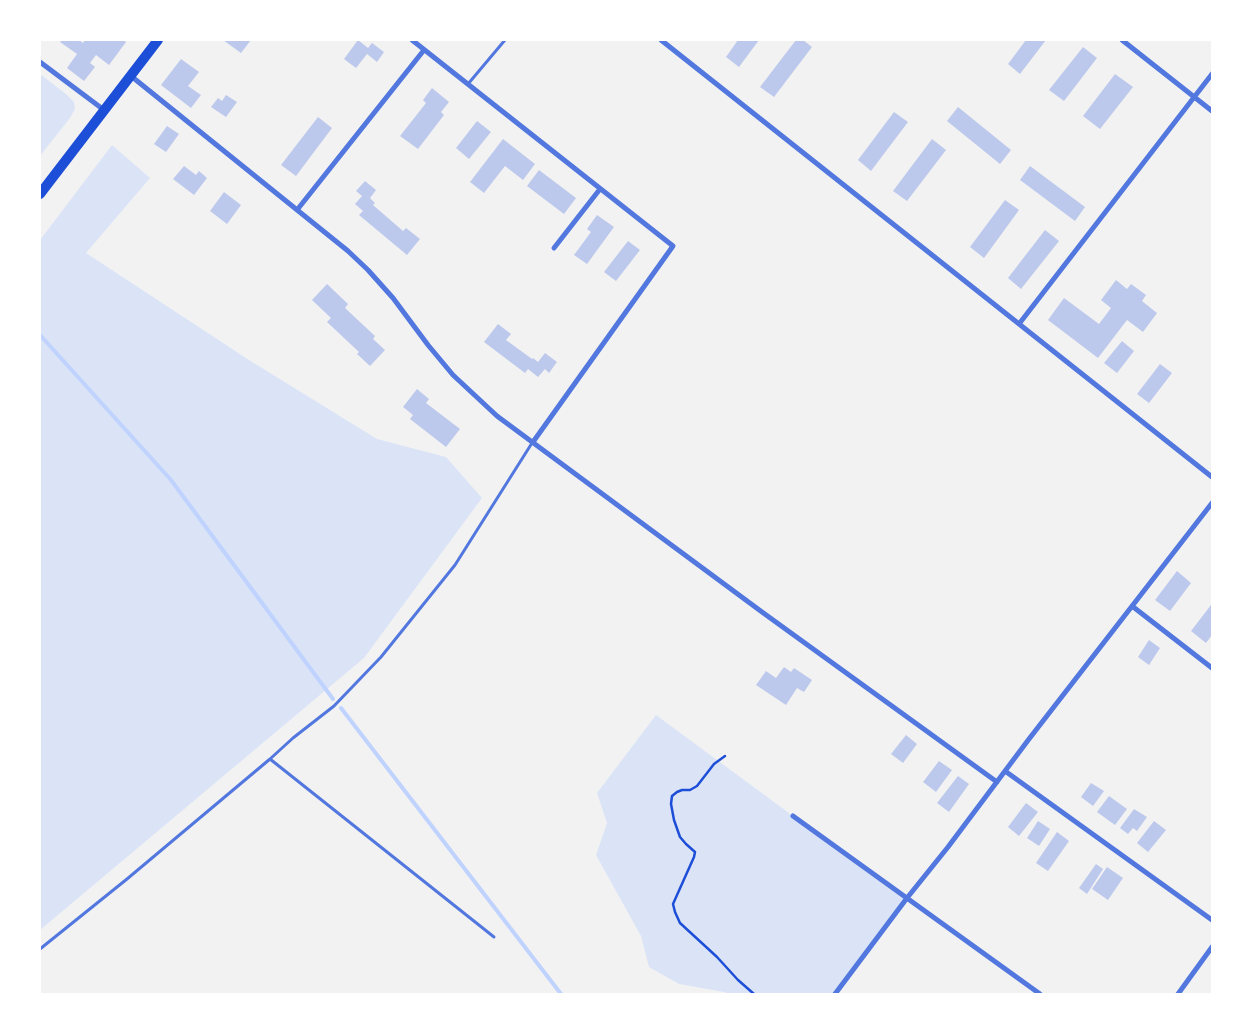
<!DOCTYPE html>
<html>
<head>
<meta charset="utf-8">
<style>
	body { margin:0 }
	#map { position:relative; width:1252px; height:1034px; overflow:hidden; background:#f2f2f2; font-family:"Work Sans",sans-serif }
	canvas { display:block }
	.frame { position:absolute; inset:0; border:41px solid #fff; pointer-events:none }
</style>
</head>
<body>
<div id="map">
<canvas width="1252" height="1034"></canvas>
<div class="frame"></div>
</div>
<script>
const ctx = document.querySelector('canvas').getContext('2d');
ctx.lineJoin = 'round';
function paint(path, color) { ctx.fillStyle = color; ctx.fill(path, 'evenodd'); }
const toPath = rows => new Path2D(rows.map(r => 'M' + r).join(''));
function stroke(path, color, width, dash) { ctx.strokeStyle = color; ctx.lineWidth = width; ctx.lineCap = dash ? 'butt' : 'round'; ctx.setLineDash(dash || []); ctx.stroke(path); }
paint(toPath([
	[40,74,66,94,74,102,75,109,70,118,40,156],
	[112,145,150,178,86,253,249,360,377,439,446,457,482,498,364,658,40,930,40,240],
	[656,715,793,816,907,898,834,994,731,994,724,992,679,984,649,967,641,936,596,855,607,823,597,793]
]), '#dbe4f7');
stroke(toPath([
	[40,335,171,480,333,699],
	[341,708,561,994]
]), '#bfd3fe', 4);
paint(toPath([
	[62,40,79,40,83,43,85,40,124,40,126,42,109,65,96,55,90,63,95,67,84,81,67,68,77,54,60,42],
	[223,40,251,40,241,53],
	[358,40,368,48,372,43,384,52,377,62,367,54,356,68,344,59],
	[738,40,759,40,739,67,726,57],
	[796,40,803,40,812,47,774,97,760,87],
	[1026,40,1046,40,1020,74,1008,64],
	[1083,47,1097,58,1064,101,1049,90],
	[181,59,199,72,188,86,201,95,191,108,161,85],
	[1115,74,1133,87,1100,129,1083,116],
	[432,88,449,102,441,112,444,115,418,149,400,136,426,103,423,100],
	[226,95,237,102,226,117,211,107,218,98,222,101],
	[958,107,1011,150,1000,164,947,121],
	[894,112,908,122,871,171,858,160],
	[318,117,332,128,296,176,281,165],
	[477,121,491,132,469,159,456,148],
	[167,126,179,134,166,152,154,144],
	[503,139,535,164,523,180,505,166,484,193,470,182],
	[932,139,946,150,907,201,893,191],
	[184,166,196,175,199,171,207,178,194,195,173,179],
	[1030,166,1085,207,1075,221,1020,180],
	[539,170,576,198,564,214,527,186],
	[365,181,376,190,370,198,375,203,373,205,403,231,406,228,420,239,407,255,359,215,363,211,355,204,362,196,356,191],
	[224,192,241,205,227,224,210,211],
	[1005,200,1019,210,984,258,970,247],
	[597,215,614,227,587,264,574,255,591,232,587,229],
	[1045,230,1059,241,1021,289,1008,278],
	[628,241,640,250,616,281,604,272],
	[1116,280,1127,289,1131,284,1146,295,1142,301,1157,313,1143,332,1127,320,1098,358,1048,320,1064,298,1099,324,1111,308,1101,300],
	[327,284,348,304,345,308,375,336,373,339,385,350,370,366,357,354,359,352,327,322,331,318,312,300],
	[498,324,511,334,506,340,532,359,533,358,538,362,545,353,557,362,549,373,545,369,538,377,528,369,525,373,484,342],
	[1122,341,1134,351,1117,373,1104,363],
	[1160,364,1172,373,1149,403,1137,394],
	[417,389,429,399,426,403,460,429,446,447,410,419,413,415,403,407],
	[1177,571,1191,583,1170,611,1155,600],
	[1211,605,1212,606,1212,635,1206,643,1191,631],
	[1149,640,1160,648,1149,665,1138,657],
	[784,667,791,672,794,668,812,680,804,692,797,688,786,705,756,685,766,671,776,678],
	[906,735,917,744,903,763,891,754],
	[939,761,952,770,936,792,923,782],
	[958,776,969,784,949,812,937,803],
	[1091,783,1104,791,1093,806,1081,797],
	[1109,796,1127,809,1115,825,1097,812],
	[1026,803,1038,812,1019,836,1008,827],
	[1134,809,1147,817,1137,831,1133,828,1128,834,1120,828],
	[1038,821,1050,829,1039,846,1027,838],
	[1154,821,1166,830,1148,852,1137,843],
	[1057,832,1069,841,1048,871,1036,863],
	[1096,864,1103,869,1087,894,1079,888],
	[1107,867,1123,878,1108,900,1092,889]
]), '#bdc9ec');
stroke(toPath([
	[725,756,714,764,697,786,690,790,682,790,677,792,672,796,671,804,674,820,680,837,686,844,695,852,694,857,673,904,675,912,680,923,717,957,738,980,754,994]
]), '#1d4ed8', 2.5);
stroke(toPath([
	[468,84,505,40],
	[270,759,494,937],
	[40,949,127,879,270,759,293,738,334,706,381,657,455,565,532,443]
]), '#5277de', 3);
stroke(toPath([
	[412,40,673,246,533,442],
	[661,40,1212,477],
	[1122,40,1212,111],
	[40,62,104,110],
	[131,76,348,251,368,270,393,298,428,345,453,375,497,416,762,612,997,782],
	[297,210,424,50],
	[554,248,600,189],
	[1019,324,1212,74],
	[1132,606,1212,668],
	[1005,771,1212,920],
	[793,816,1040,994],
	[835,994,907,898,948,847,1029,739,1212,503],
	[1178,994,1212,947]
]), '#5277de', 5);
stroke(toPath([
	[40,194,158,40]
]), '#1d4ed8', 10);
</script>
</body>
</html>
